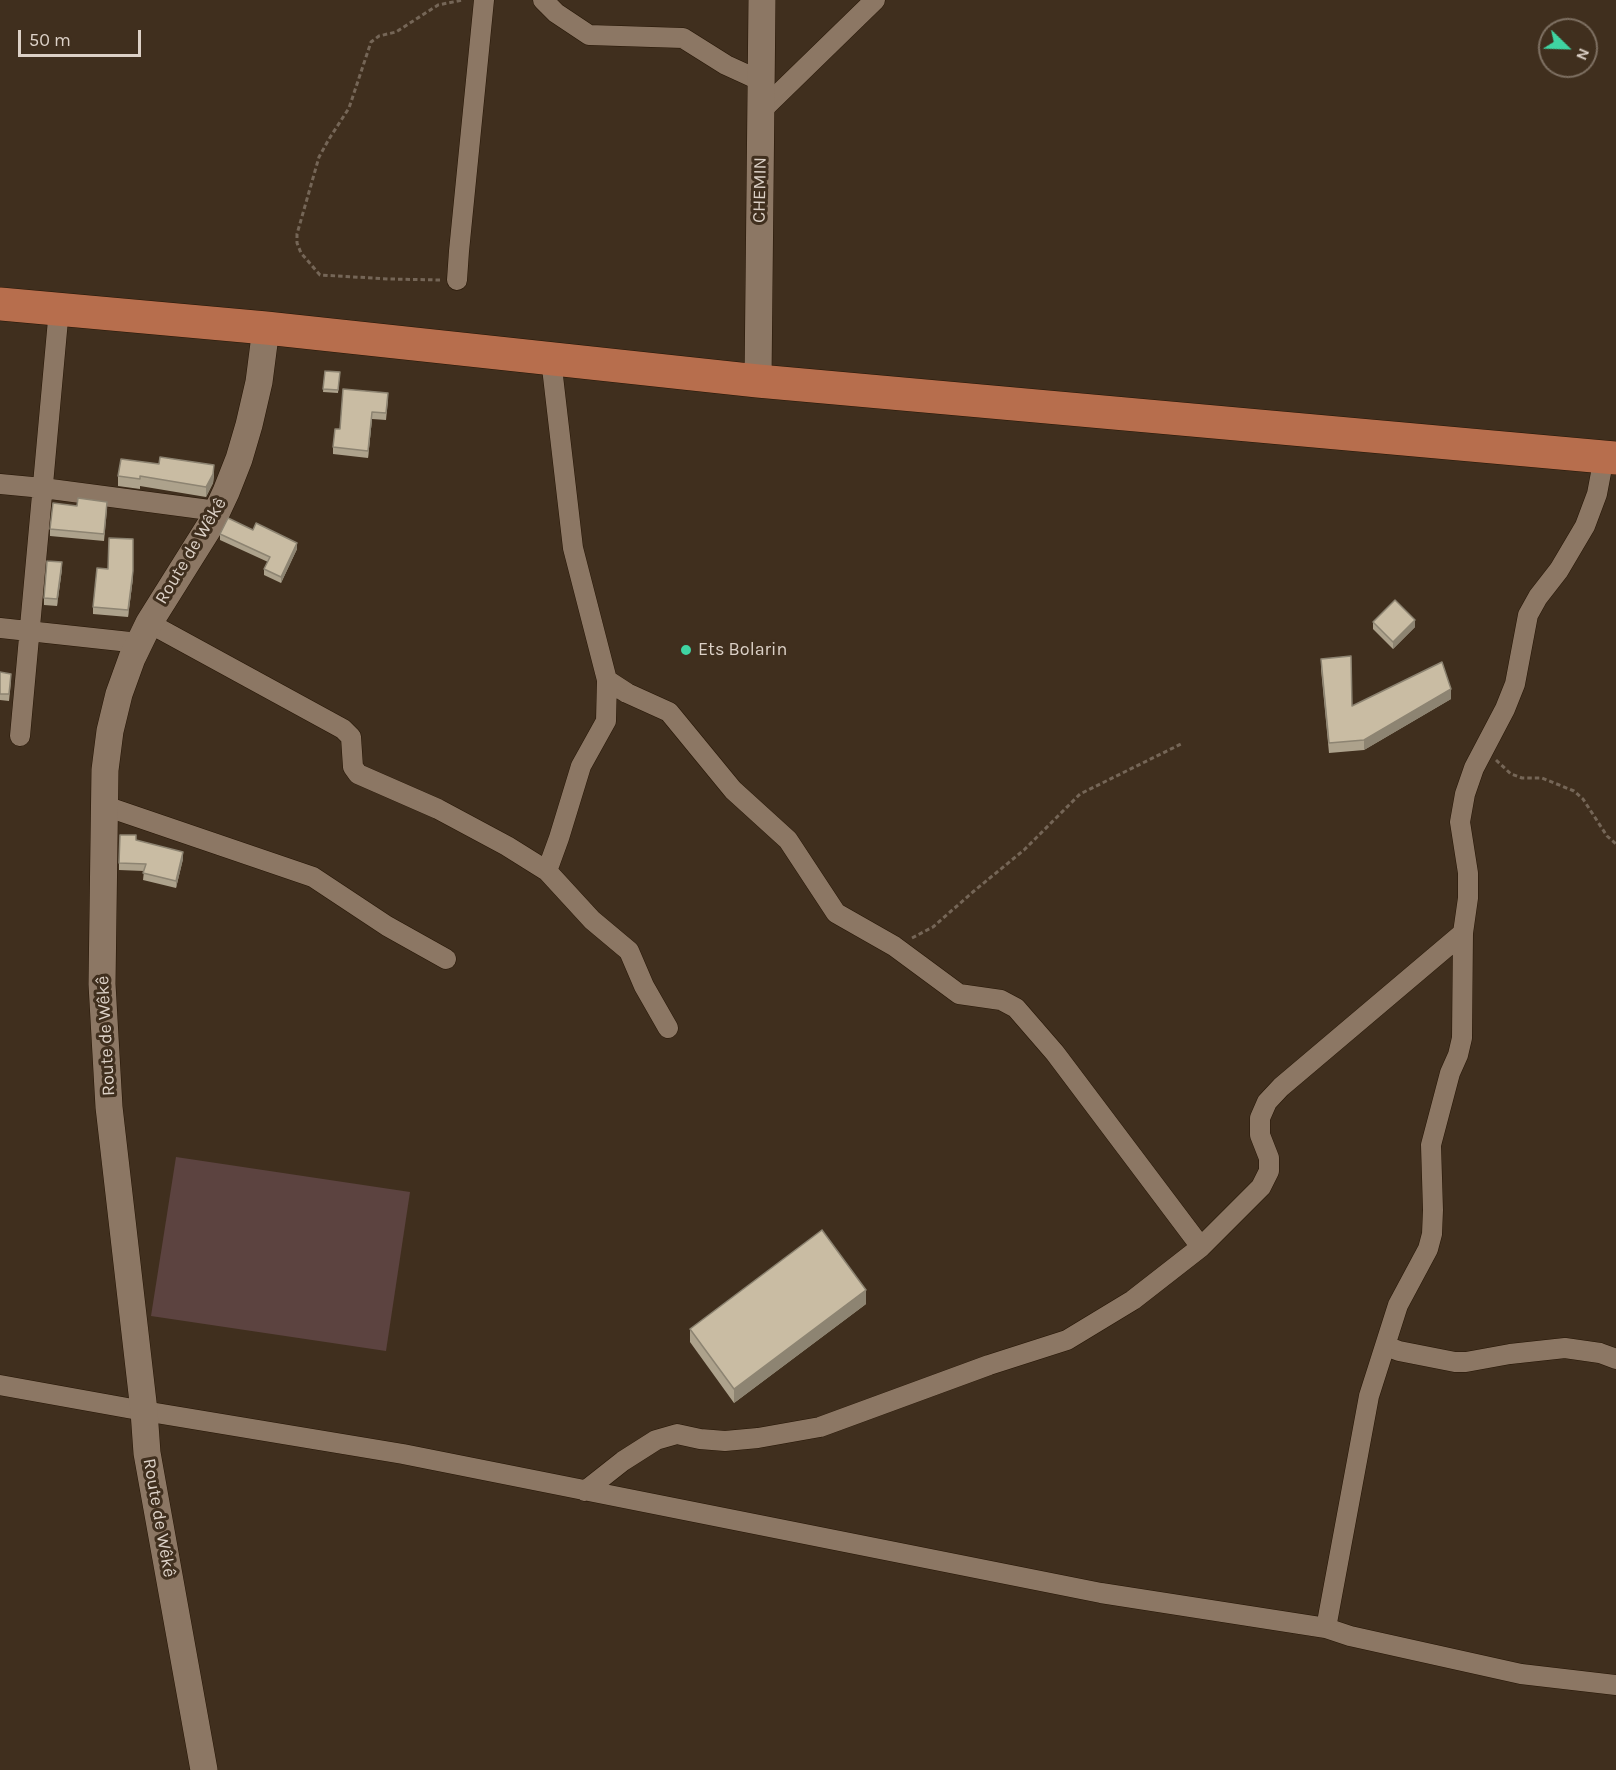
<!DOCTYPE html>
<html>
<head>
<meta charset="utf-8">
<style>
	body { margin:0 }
	#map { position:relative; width:1616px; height:1770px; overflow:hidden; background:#402f1e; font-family:Karla,sans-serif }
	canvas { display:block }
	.north { position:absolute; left:1538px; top:18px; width:60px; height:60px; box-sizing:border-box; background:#402f1e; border:2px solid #7e7062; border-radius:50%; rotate:113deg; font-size:16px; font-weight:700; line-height:24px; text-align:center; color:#dcd1c7 }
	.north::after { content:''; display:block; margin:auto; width:21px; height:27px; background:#3fd4a2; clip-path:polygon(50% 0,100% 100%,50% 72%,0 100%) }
	.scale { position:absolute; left:18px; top:30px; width:123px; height:27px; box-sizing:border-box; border:3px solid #dcd1c7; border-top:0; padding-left:8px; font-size:18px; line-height:21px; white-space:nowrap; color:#dcd1c7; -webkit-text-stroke:4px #402f1e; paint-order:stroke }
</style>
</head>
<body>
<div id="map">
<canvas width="1616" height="1770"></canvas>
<div class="north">N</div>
<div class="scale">50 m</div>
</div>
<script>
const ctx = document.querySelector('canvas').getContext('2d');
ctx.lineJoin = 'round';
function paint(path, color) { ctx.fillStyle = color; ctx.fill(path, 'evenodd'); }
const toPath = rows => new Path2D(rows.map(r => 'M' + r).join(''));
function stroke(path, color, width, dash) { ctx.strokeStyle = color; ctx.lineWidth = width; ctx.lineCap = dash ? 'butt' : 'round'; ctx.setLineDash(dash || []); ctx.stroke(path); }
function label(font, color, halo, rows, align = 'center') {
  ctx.font = font + ' Karla,sans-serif'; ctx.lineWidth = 6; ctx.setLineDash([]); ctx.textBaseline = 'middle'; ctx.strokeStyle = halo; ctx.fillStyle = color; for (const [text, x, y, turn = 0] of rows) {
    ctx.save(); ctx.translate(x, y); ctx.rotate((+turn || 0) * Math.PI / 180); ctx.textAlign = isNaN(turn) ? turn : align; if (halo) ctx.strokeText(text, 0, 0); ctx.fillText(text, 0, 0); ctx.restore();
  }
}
paint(toPath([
	[176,1157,410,1192,386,1351,151,1316]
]), '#5c4340');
const street = toPath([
	[543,0,556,13,589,35,683,38,726,65,761,81],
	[760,112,875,0],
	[457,280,459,251,484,0],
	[551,359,573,548,607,680,627,693,669,712,733,790,788,840,836,913,894,946,959,994,1001,1000,1016,1008,1055,1053,1201,1247],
	[0,484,43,488,217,511],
	[149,623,343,729,351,737,353,767,358,774,438,809,507,846,547,871,592,920,629,951,644,986,668,1028],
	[0,628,139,643],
	[20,736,59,309],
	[105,806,313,877,387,926,446,959],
	[547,871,559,838,581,766,606,721,607,680],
	[1386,1346,1399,1351,1455,1362,1466,1362,1510,1354,1565,1348,1600,1353,1616,1359],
	[0,1385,144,1411,403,1454,1101,1593,1326,1628,1350,1636,1521,1674,1616,1685],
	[585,1491,623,1461,656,1440,677,1434,700,1439,725,1441,758,1438,820,1427,989,1365,1067,1340,1133,1300,1201,1247,1261,1187,1269,1171,1269,1158,1260,1135,1260,1118,1267,1102,1281,1087,1463,933],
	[1326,1628,1369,1396,1398,1305,1428,1249,1432,1234,1433,1210,1431,1145,1450,1073,1458,1055,1462,1038,1463,933,1468,898,1468,873,1460,822,1465,794,1474,768,1505,709,1515,684,1528,615,1538,597,1559,570,1585,526,1597,494,1604,457]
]);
const secondary = toPath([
	[758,381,762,0],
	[204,1770,147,1453,144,1411,109,1107,102,984,105,770,110,731,119,694,132,658,149,623,211,524,226,492,239,459,249,425,259,382,266,328]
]);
const highway = toPath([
	[0,304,266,328,758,381,1616,458]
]);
stroke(street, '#261606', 21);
stroke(secondary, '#261606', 28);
stroke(highway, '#261606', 34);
stroke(toPath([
	[440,280,389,279,320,275,301,253,297,243,297,234,319,157,329,139,349,108,371,42,379,36,396,32,438,5,463,0],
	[1496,760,1511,774,1522,778,1542,778,1574,791,1583,799,1607,836,1616,844],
	[912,938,933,927,974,891,1024,850,1080,794,1181,744]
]), '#756657', 3, [4.5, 3]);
stroke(street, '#8c7764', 20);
stroke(secondary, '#8c7764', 27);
stroke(highway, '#b76e4d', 33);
paint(toPath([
	[325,371,340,372,338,393,323,392],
	[388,400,386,420,372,419,368,458,333,454,333,447,340,429],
	[159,464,214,475,213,483,206,497,140,486,140,489,118,486,118,476],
	[77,506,107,509,104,541,50,536,50,529],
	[253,530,297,549,281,583,264,575,264,569,268,562,220,540,220,534],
	[133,539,133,578,128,617,93,614,93,607,108,569],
	[62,569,57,606,44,605,44,598],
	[1373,622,1415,627,1393,649,1373,629],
	[1321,659,1352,706,1451,699,1364,750,1329,753,1321,669],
	[0,672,11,681,9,701,0,700],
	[136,840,183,859,176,888,143,880,144,871,119,870,119,863],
	[866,1304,734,1403,690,1342,690,1329]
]), '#ada28c');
paint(toPath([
	[372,412,372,419,368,458,368,451],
	[214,465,214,475,213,483,206,497,206,487],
	[297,543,297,549,281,583,281,577],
	[62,562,62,569,57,606,57,599],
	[133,571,133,578,128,617,128,610],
	[1415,620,1415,627,1393,649,1393,642],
	[1451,689,1451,699,1364,750,1364,740],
	[183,852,183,859,176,888,176,881],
	[866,1290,866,1304,734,1403,734,1389]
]), '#8d8472');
const building = toPath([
	[325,371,340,372,338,390,323,389,325,371],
	[343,389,388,393,386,413,372,412,368,451,333,447,335,429,340,429,343,389],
	[160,457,214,465,213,474,206,487,140,476,140,479,118,476,121,459,159,464,160,457],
	[78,498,107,502,104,534,50,529,53,503,77,506,78,498],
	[228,518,253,530,256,523,297,543,281,577,264,569,270,557,220,534,228,518],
	[109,538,133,539,133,571,128,610,93,607,97,568,108,569,109,538],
	[47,561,62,562,57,599,44,598,47,561],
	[1395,600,1415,620,1393,642,1373,622,1395,600],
	[1351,656,1352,706,1442,662,1451,689,1364,740,1329,743,1321,659,1351,656],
	[0,672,11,674,9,694,0,694,0,672],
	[120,835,136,835,136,840,183,852,176,881,143,873,146,864,119,863,120,835],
	[822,1230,866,1290,734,1389,690,1329,822,1230]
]);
paint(building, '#c9bca3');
stroke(building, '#8d8472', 1.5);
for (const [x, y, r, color] of [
	[686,650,6,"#3fd4a2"]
]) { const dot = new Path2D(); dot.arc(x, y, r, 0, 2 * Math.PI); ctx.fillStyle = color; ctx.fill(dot); stroke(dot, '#402f1e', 2); }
label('18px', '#dcd1c7', '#402f1e', [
	["CHEMIN",760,190,-89],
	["Route de Wêkê",191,551,-59],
	["Route de Wêkê",106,1036,-93],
	["Route de Wêkê",159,1518,80]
]);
label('18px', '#dcd1c7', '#402f1e', [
	["Ets Bolarin",698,650]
], 'left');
</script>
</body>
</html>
